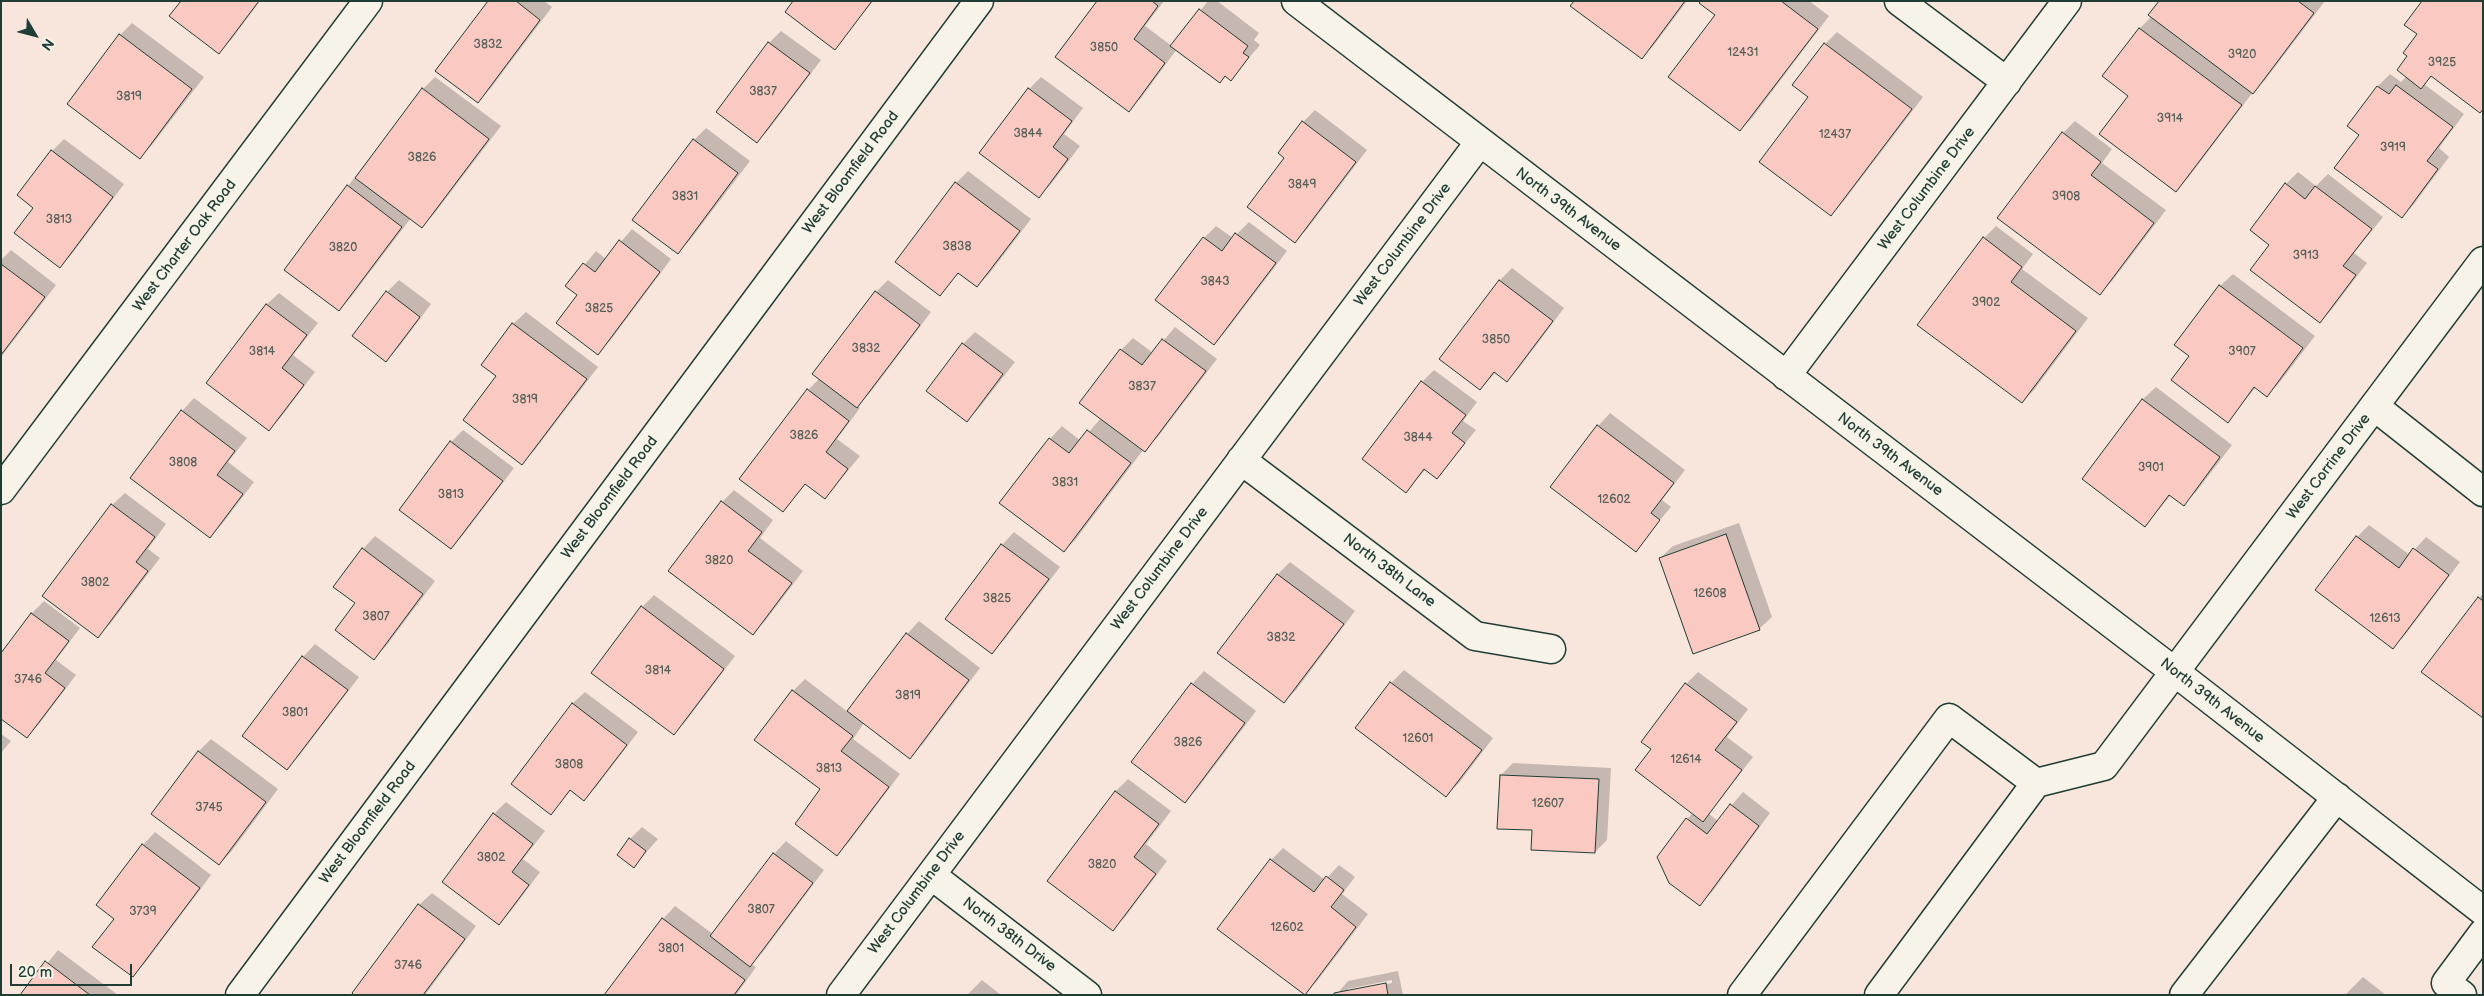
<!DOCTYPE html>
<html>
<head>
<meta charset="utf-8">
<style>
	body { margin:0 }
	#map { position:relative; width:2484px; height:996px; overflow:hidden; background:#f8e6dd; font-family:"Balsamiq Sans",sans-serif }
	canvas { display:block }
	.frame { position:absolute; inset:0; border:2px solid #1f3d34; pointer-events:none }
	.north { position:absolute; left:10px; top:10px; width:50px; height:50px; -webkit-text-stroke:4px #f7f3e8; paint-order:stroke; rotate:127deg; font-size:14px; font-weight:700; line-height:20px; text-align:center; color:#1f3d34 }
	.north::after { content:''; display:block; margin:auto; width:18px; height:22px; background:#1f3d34; clip-path:polygon(50% 0,100% 100%,50% 72%,0 100%) }
	.scale { position:absolute; left:10px; top:964px; width:122px; height:22px; box-sizing:border-box; border:2px solid #1f3d34; border-top:0; padding-left:6px; font-size:15px; line-height:18px; white-space:nowrap; color:#1f3d34; -webkit-text-stroke:4px #f7f3e8; paint-order:stroke }
</style>
</head>
<body>
<div id="map">
<canvas width="2484" height="996"></canvas>
<div class="frame"></div>
<div class="north">N</div>
<div class="scale">20 m</div>
</div>
<script>
const ctx = document.querySelector('canvas').getContext('2d');
ctx.lineJoin = 'round';
function paint(path, color) { ctx.fillStyle = color; ctx.fill(path, 'evenodd'); }
const toPath = rows => new Path2D(rows.map(r => 'M' + r).join(''));
function stroke(path, color, width, dash) { ctx.strokeStyle = color; ctx.lineWidth = width; ctx.lineCap = dash ? 'butt' : 'round'; ctx.setLineDash(dash || []); ctx.stroke(path); }
function label(font, color, halo, rows, align = 'center') {
  ctx.font = font + ' "Balsamiq Sans",sans-serif'; ctx.lineWidth = 4; ctx.setLineDash([]); ctx.textBaseline = 'middle'; ctx.strokeStyle = halo; ctx.fillStyle = color; for (const [text, x, y, turn = 0] of rows) {
    ctx.save(); ctx.translate(x, y); ctx.rotate((+turn || 0) * Math.PI / 180); ctx.textAlign = isNaN(turn) ? turn : align; if (halo) ctx.strokeText(text, 0, 0); ctx.fillText(text, 0, 0); ctx.restore();
  }
}
paint(toPath([
	[182,1,260,1,231,40,219,52],
	[489,1,544,1,552,7,490,89,477,102],
	[794,1,873,1,835,48],
	[1099,1,1164,1,1145,26,1172,46,1208,1,1217,1,1259,33,1254,40,1260,45,1231,79,1226,76,1220,82,1177,49,1141,98,1128,110],
	[1576,1,1687,1,1654,45,1642,58],
	[1702,1,1809,1,1829,16,1752,118,1740,130,1717,15],
	[2160,1,2325,1,2265,80,2253,92,2188,178,2176,190,2130,96,2104,76,2140,28,2152,16],
	[132,23,204,77,152,145,140,157,120,35],
	[781,31,821,60,769,129,757,141,717,111,769,43],
	[1837,32,1923,97,1843,202,1831,214,1825,44],
	[2419,34,2432,76,2424,84,2464,114,2439,148,2449,157,2414,204,2402,217,2361,135,2349,126,2378,86,2390,74,2401,82,2407,76,2409,56],
	[435,77,501,126,434,214,422,226,411,218,351,297,339,310,348,186,423,89],
	[1041,77,1083,108,1064,134,1080,146,1051,184,1039,196,1029,89],
	[1315,110,1367,150,1307,229,1295,241,1286,158,1303,122],
	[2075,121,2112,149,2102,163,2166,210,2112,281,2100,293,2063,133],
	[706,128,750,161,690,240,678,252,694,140],
	[64,139,124,184,72,254,60,266,35,207,52,151],
	[968,171,1031,219,989,274,977,286,959,272,940,294,956,183],
	[2298,172,2316,186,2328,174,2383,217,2354,253,2367,263,2332,309,2320,322,2271,245,2286,184],
	[1249,222,1287,251,1226,331,1214,343,1204,238,1216,226,1233,238],
	[1996,226,2033,254,2022,269,2088,318,2034,390,2022,402,1984,238],
	[632,229,671,259,610,341,597,353,579,295,567,286,596,251,606,259],
	[11,250,56,285,1,357,1,260],
	[1512,268,1564,308,1519,368,1507,380,1496,372,1480,389,1500,280],
	[2233,274,2315,336,2279,383,2267,395,2256,387,2228,421,2191,356,2176,345,2220,286],
	[399,280,431,304,398,348,386,360,387,292],
	[888,280,931,312,869,394,857,406,860,408,837,439,860,456,825,498,806,483,783,510,808,390,820,378,876,292],
	[279,293,318,323,293,355,315,372,281,417,269,429,266,305],
	[526,312,598,367,534,451,522,463,498,376,513,324],
	[1175,327,1217,359,1157,438,1143,450,1076,539,1064,551,1050,439,1062,426,1081,441,1101,418,1121,350,1133,338,1153,353],
	[975,332,1015,362,979,408,967,421,963,344],
	[1434,370,1477,402,1463,421,1476,430,1437,478,1426,469,1406,491,1364,459,1422,382],
	[2156,387,2232,445,2196,492,2183,504,2171,495,2145,525,2083,479,2143,399],
	[194,398,247,438,228,462,254,482,222,524,210,536,131,477,182,411],
	[1610,413,1685,470,1662,500,1671,507,1635,550,1552,487,1598,426],
	[463,430,514,468,463,535,451,547,400,509,451,442],
	[734,490,773,520,760,538,803,571,765,621,753,633,722,502],
	[125,493,166,524,148,549,160,558,110,624,97,636,44,596,112,505],
	[1739,523,1772,617,1759,629,1660,558,1673,546],
	[2369,525,2410,555,2426,537,2460,562,2405,635,2393,647,2357,537],
	[1014,532,1060,567,1004,640,992,653,947,618,1002,545],
	[375,536,435,581,386,646,374,658,357,603,335,586,363,549],
	[1290,562,1355,611,1296,690,1284,702,1219,653,1278,574],
	[2483,594,2483,716,2479,598],
	[654,595,735,656,686,721,674,733,642,607],
	[44,601,80,628,56,660,76,675,39,724,27,736,1,655,32,613],
	[919,621,980,668,922,745,910,757,864,723,853,739,900,774,849,842,837,854,822,789,793,691,805,679,848,712,907,634],
	[315,644,359,677,299,756,287,768,244,735,303,657],
	[1404,670,1493,738,1459,783,1446,795,1357,728,1391,683],
	[1204,671,1256,711,1197,789,1185,801,1192,684],
	[1698,672,1748,709,1727,737,1753,757,1709,814,1718,821,1743,792,1770,813,1712,892,1700,904,1687,819,1693,813,1653,749,1643,742,1686,684],
	[585,692,638,732,596,787,584,799,571,790,551,813,572,704],
	[1,734,11,741,1,753],
	[211,739,278,789,231,852,219,864,152,814,199,751],
	[1513,763,1611,768,1607,840,1595,852,1501,775],
	[1128,779,1171,811,1146,844,1167,861,1125,917,1113,929,1049,881,1116,791],
	[506,802,545,831,523,859,540,872,511,911,499,923,494,814],
	[642,827,658,839,634,866,630,839],
	[155,832,211,875,145,963,133,976,115,918,143,845],
	[786,841,824,870,762,953,751,964,756,967,736,995,606,995,663,919,675,906,713,934,774,854],
	[1283,848,1325,880,1339,865,1355,877,1342,894,1368,914,1317,981,1305,993,1271,860],
	[432,893,476,926,425,995,356,995,419,905],
	[58,950,118,995,22,995],
	[1398,971,1403,995,1336,995,1348,981],
	[1392,980,1392,983,1348,991,1348,989],
	[2363,977,2386,995,2345,995],
	[982,980,1001,995,967,995]
]), '#0003');
const building = toPath([
	[181,1,259,1,219,54,169,16,181,1],
	[488,1,516,1,540,20,478,103,435,71,488,1],
	[793,1,872,1,835,50,785,12,793,1],
	[1097,1,1152,1,1158,6,1134,39,1165,63,1129,112,1055,57,1097,1],
	[1574,1,1685,1,1642,59,1570,6,1574,1],
	[1701,1,1781,1,1818,29,1740,131,1668,77,1715,15,1699,3,1701,1],
	[2159,1,2298,1,2314,13,2253,94,2148,15,2159,1],
	[2422,1,2483,1,2483,109,2480,113,2431,76,2421,89,2397,70,2407,56,2403,53,2417,34,2404,25,2422,1],
	[1199,9,1248,46,1243,53,1249,57,1231,81,1225,76,1220,83,1170,46,1199,9],
	[2139,28,2242,105,2176,192,2099,134,2128,96,2102,76,2139,28],
	[119,34,192,89,140,159,67,104,119,34],
	[768,42,810,73,757,143,716,112,768,42],
	[1824,43,1912,109,1831,216,1759,162,1808,97,1792,85,1824,43],
	[2396,85,2453,127,2427,161,2438,169,2402,218,2334,168,2359,135,2347,126,2377,86,2389,94,2396,85],
	[422,88,489,139,422,228,355,178,422,88],
	[1028,88,1072,121,1053,147,1068,159,1039,198,979,153,1028,88],
	[1302,121,1356,162,1295,243,1247,207,1284,158,1278,153,1302,121],
	[2062,132,2101,162,2091,175,2154,223,2100,295,1997,218,2062,132],
	[693,139,738,173,678,254,632,220,693,139],
	[51,150,113,197,60,268,14,233,33,208,17,195,51,150],
	[955,182,1020,231,977,287,958,273,940,296,895,262,955,182],
	[2285,183,2305,199,2315,186,2372,229,2343,266,2356,275,2320,323,2250,270,2269,245,2250,230,2285,183],
	[347,185,402,227,339,311,284,270,347,185],
	[1235,233,1276,263,1214,345,1155,300,1203,237,1222,251,1235,233],
	[1983,237,2022,267,2011,282,2076,331,2022,403,1917,325,1983,237],
	[619,240,660,272,598,355,556,323,577,295,565,286,583,263,595,272,619,240],
	[1,264,45,297,1,355,1,264],
	[1499,280,1553,321,1507,382,1494,372,1480,390,1439,359,1499,280],
	[2219,285,2303,348,2267,397,2254,387,2228,423,2171,380,2189,356,2174,345,2219,285],
	[386,291,420,317,386,362,352,336,386,291],
	[875,291,920,325,857,408,812,374,875,291],
	[266,304,307,335,282,368,304,385,269,431,206,383,266,304],
	[512,323,587,379,522,465,463,420,496,376,481,365,512,323],
	[1162,339,1206,371,1145,452,1079,403,1120,349,1142,365,1162,339],
	[962,343,1003,374,967,422,926,391,962,343],
	[1421,381,1466,415,1452,433,1465,443,1437,479,1424,469,1406,493,1362,459,1421,381],
	[807,389,849,421,826,452,848,469,825,499,805,484,783,512,739,479,807,389],
	[2142,399,2220,457,2184,506,2169,495,2145,527,2082,479,2142,399],
	[181,410,235,451,217,475,243,494,210,538,130,478,181,410],
	[1597,425,1674,483,1651,513,1660,520,1636,552,1550,487,1597,425],
	[1087,430,1131,463,1064,552,999,503,1049,438,1069,453,1087,430],
	[450,441,503,481,451,549,399,510,450,441],
	[721,501,762,532,748,551,792,583,753,635,668,571,721,501],
	[111,504,155,537,136,562,148,571,98,638,42,596,111,504],
	[1726,534,1760,630,1693,654,1659,558,1726,534],
	[2356,536,2399,568,2413,548,2449,575,2393,649,2315,590,2356,536],
	[1001,544,1049,579,992,654,945,619,1001,544],
	[362,548,423,594,374,660,335,630,355,603,333,587,362,548],
	[1277,574,1344,624,1284,703,1217,653,1277,574],
	[2478,597,2483,601,2483,718,2421,672,2478,597],
	[641,606,724,669,674,735,591,673,641,606],
	[31,613,69,641,45,673,65,688,27,738,1,719,1,653,31,613],
	[906,633,969,680,910,759,847,711,906,633],
	[302,656,348,690,287,770,242,736,302,656],
	[1390,682,1482,750,1446,797,1355,728,1390,682],
	[1191,683,1245,723,1185,803,1131,762,1191,683],
	[1685,683,1737,722,1715,750,1742,770,1703,822,1635,770,1651,749,1641,742,1685,683],
	[792,690,853,736,841,751,889,787,837,856,795,824,820,789,754,740,792,690],
	[572,703,627,745,584,801,570,790,551,815,511,784,572,703],
	[198,751,266,802,219,865,151,814,198,751],
	[1500,775,1599,779,1595,853,1531,850,1532,830,1497,829,1500,775],
	[1115,791,1159,824,1134,857,1156,874,1113,931,1047,881,1115,791],
	[1730,804,1759,826,1700,906,1669,883,1657,857,1686,818,1707,834,1730,804],
	[493,813,533,844,512,872,529,885,499,925,442,882,493,813],
	[629,838,646,851,634,868,617,855,629,838],
	[142,844,200,888,133,977,92,947,114,919,96,905,142,844],
	[773,853,813,883,750,967,710,936,773,853],
	[1270,859,1314,892,1326,876,1344,890,1331,907,1356,927,1305,995,1217,929,1270,859],
	[418,904,465,939,423,995,354,995,352,993,418,904],
	[662,918,745,980,734,995,604,995,662,918],
	[45,961,90,995,20,995,45,961],
	[1386,983,1388,995,1334,995,1334,993,1386,983]
]);
paint(building, '#f9c9c2');
stroke(building, '#1f3d34', 1);
const minor = toPath([
	[1296,1,2175,672,2483,911],
	[1899,1,2007,82],
	[1786,376,2067,1],
	[2374,406,2483,492],
	[1241,460,1475,636,1551,649],
	[1,490,368,1],
	[931,875,1087,995],
	[240,995,979,1],
	[841,995,1479,143],
	[1742,995,1949,718,2036,783],
	[1879,995,2036,783,2104,766,2483,261],
	[2184,995,2337,797],
	[2462,995,2446,983,2483,933]
]);
stroke(minor, '#1f3d34', 31);
stroke(minor, '#f7f3e8', 28);
label('12px', '#566058', null, [
	["3832",488,45],
	["3850",1104,48],
	["12431",1743,53],
	["3920",2242,55],
	["3925",2442,63],
	["3837",763,92],
	["3819",129,97],
	["3914",2170,119],
	["3844",1028,134],
	["12437",1835,135],
	["3919",2393,148],
	["3826",422,158],
	["3849",1302,185],
	["3831",685,197],
	["3908",2066,197],
	["3813",59,220],
	["3838",957,247],
	["3820",343,248],
	["3913",2306,256],
	["3843",1215,282],
	["3902",1986,303],
	["3825",599,309],
	["3850",1496,340],
	["3832",866,349],
	["3814",262,352],
	["3907",2242,352],
	["3837",1142,387],
	["3819",525,400],
	["3826",804,436],
	["3844",1418,438],
	["3808",183,463],
	["3901",2151,468],
	["3831",1065,483],
	["3813",451,495],
	["12602",1614,500],
	["3820",719,561],
	["3802",95,583],
	["12608",1710,594],
	["3825",997,599],
	["3807",376,617],
	["12613",2385,619],
	["3832",1281,638],
	["3814",658,671],
	["3746",28,680],
	["3819",908,696],
	["3801",295,713],
	["12601",1418,739],
	["3826",1188,743],
	["12614",1686,760],
	["3808",569,765],
	["3813",829,769],
	["12607",1548,804],
	["3745",209,808],
	["3802",491,858],
	["3820",1102,865],
	["3807",761,910],
	["3739",143,912],
	["12602",1287,928],
	["3801",671,949],
	["3746",408,966]
]);
label('15px', '#1f3d34', '#f7f3e8', [
	["West Bloomfield Road",851,173,-53],
	["West Columbine Drive",1927,189,-53],
	["North 39th Avenue",1568,210,37],
	["West Columbine Drive",1403,245,-53],
	["West Charter Oak Road",185,246,-53],
	["North 39th Avenue",1890,455,37],
	["West Corrine Drive",2329,467,-53],
	["West Bloomfield Road",610,498,-53],
	["West Columbine Drive",1160,569,-53],
	["North 38th Lane",1389,571,37],
	["North 39th Avenue",2212,701,38],
	["West Bloomfield Road",368,823,-53],
	["West Columbine Drive",917,893,-53],
	["North 38th Drive",1009,935,37]
]);
</script>
</body>
</html>
